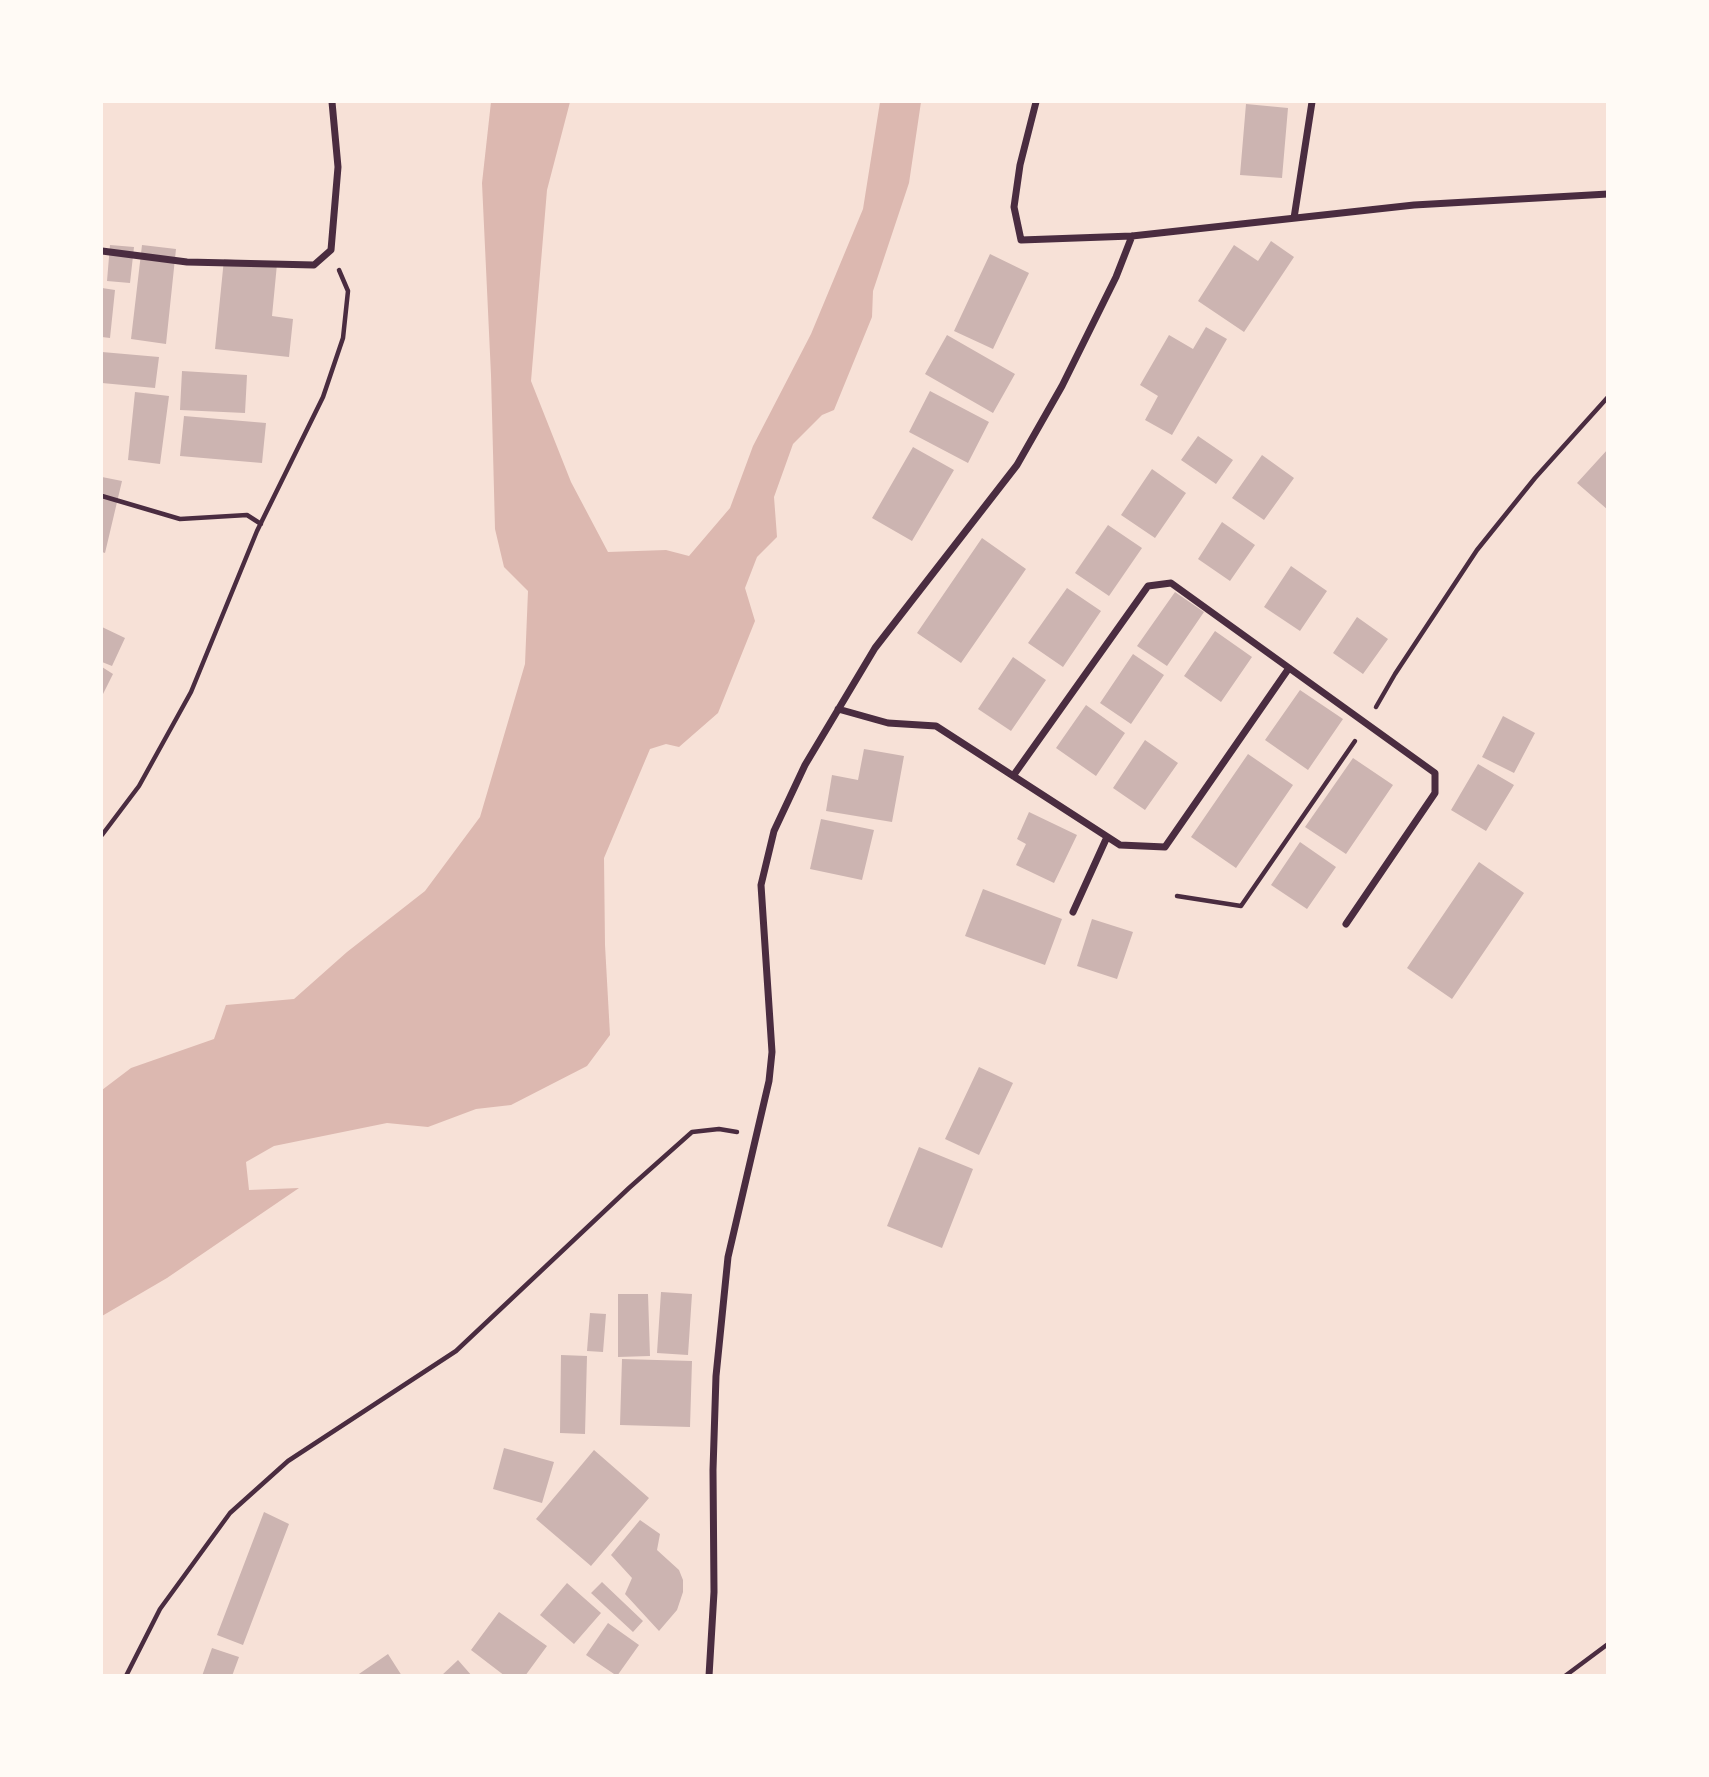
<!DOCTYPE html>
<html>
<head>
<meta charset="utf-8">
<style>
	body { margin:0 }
	#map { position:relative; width:1709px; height:1777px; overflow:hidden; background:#f7e1d7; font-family:"Times New Roman",serif }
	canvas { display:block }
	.frame { position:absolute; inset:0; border:103px solid #fffaf5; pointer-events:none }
</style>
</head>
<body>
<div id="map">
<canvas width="1709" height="1777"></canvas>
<div class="frame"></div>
</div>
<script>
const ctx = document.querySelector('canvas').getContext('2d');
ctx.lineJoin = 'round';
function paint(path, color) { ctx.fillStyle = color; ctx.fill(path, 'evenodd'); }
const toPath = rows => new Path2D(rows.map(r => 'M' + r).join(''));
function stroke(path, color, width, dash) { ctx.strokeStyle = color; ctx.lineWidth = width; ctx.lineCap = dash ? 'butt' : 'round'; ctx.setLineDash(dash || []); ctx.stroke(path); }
paint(toPath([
	[491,102,570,102,547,190,531,381,571,482,608,552,666,550,689,556,730,508,753,446,811,334,863,209,880,102,921,102,909,183,873,291,872,317,834,410,822,415,793,444,774,497,777,537,757,557,745,588,755,621,718,713,679,747,666,744,650,749,604,858,605,945,610,1035,587,1066,511,1105,476,1109,428,1127,387,1123,274,1146,246,1162,249,1190,299,1188,167,1278,102,1316,102,1090,131,1068,214,1039,226,1005,294,999,347,952,425,891,480,817,525,664,528,591,504,567,495,529,491,375,482,183]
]), '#dcb8b0');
paint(toPath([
	[1246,104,1288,108,1282,178,1240,175],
	[1271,241,1294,257,1244,332,1198,301,1234,245,1258,261],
	[110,245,134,247,130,283,107,281],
	[142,245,176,249,166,344,131,339],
	[990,254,1029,273,993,349,954,331],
	[224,259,277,264,272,316,293,319,289,357,215,349],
	[102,288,115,290,110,338,102,337],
	[1206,327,1227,339,1172,435,1145,420,1158,396,1140,385,1169,335,1193,349],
	[947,335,1015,374,993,413,925,374],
	[102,352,159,357,155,388,102,383],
	[182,371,247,375,245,413,180,410],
	[930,391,989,422,968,463,909,432],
	[135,392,169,396,160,464,128,460],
	[184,416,266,423,262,463,180,456],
	[1198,436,1233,460,1216,484,1181,460],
	[913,447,954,470,912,541,872,518],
	[1608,449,1608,510,1577,483],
	[1262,455,1294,478,1264,520,1232,498],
	[1152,469,1186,493,1155,538,1121,515],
	[102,477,122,481,105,553,102,552],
	[1222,522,1255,545,1230,581,1198,559],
	[1108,525,1142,548,1109,596,1075,573],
	[982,538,1026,569,961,663,917,633],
	[1291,566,1327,591,1300,631,1264,607],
	[1067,588,1101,611,1063,667,1028,643],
	[1175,592,1204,612,1167,666,1137,646],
	[1357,617,1388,639,1363,674,1333,653],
	[102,627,125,638,112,666,102,662],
	[1215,631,1252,657,1221,702,1184,676],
	[1133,654,1164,675,1131,724,1100,703],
	[1013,657,1046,680,1011,731,978,709],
	[102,667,113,674,102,696],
	[1300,690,1343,719,1308,770,1265,740],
	[1086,705,1125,733,1096,776,1056,748],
	[1503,716,1535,733,1514,773,1482,757],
	[1145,740,1178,763,1145,810,1113,788],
	[864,749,904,756,892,822,826,811,832,775,858,780],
	[1248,754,1293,785,1236,868,1191,837],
	[1353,758,1393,785,1346,854,1305,827],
	[1478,764,1514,785,1486,831,1451,810],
	[1029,812,1077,835,1054,883,1016,865,1026,844,1017,839],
	[821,819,874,830,862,880,810,869],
	[1300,842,1336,867,1307,909,1271,885],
	[1479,862,1524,893,1452,999,1407,968],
	[983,889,1062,919,1045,965,965,936],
	[1092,919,1133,932,1117,979,1077,966],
	[979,1067,1013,1083,979,1155,945,1139],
	[919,1147,973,1169,942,1248,887,1226],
	[661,1292,692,1294,688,1355,657,1353],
	[618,1294,648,1294,650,1356,618,1357],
	[590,1313,606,1314,603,1352,587,1351],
	[561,1355,587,1356,585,1434,560,1433],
	[622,1359,692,1361,690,1427,620,1425],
	[504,1448,554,1462,542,1503,493,1489],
	[594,1450,649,1498,591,1566,536,1519],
	[264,1512,289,1524,243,1645,217,1635],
	[640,1520,660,1534,657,1550,679,1570,683,1580,683,1592,677,1610,659,1631,625,1594,632,1578,611,1555],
	[602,1582,643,1621,633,1632,591,1593],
	[567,1583,601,1613,574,1644,540,1615],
	[499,1612,547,1646,525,1676,505,1676,471,1650],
	[608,1623,639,1645,617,1676,586,1655],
	[212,1648,239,1657,232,1676,202,1676],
	[388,1654,402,1676,356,1676],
	[458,1660,472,1676,441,1676]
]), '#ccb4b1');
stroke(toPath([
	[102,496,180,519,247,515,261,524],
	[1376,707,1395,674,1477,550,1535,478,1608,397],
	[102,835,139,786,191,692,257,531,323,397,343,338,348,291,339,270],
	[1177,896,1241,906,1355,741],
	[126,1676,160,1609,230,1513,288,1461,456,1351,629,1188,692,1132,719,1129,737,1132],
	[1565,1676,1608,1644]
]), '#4a2c40', 4.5);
stroke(toPath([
	[1036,102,1020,165,1014,207,1021,240,1132,236,1414,205,1608,194],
	[1294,218,1312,102],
	[102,251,187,262,314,265,331,250,338,167,332,102],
	[838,709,888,723,936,726,1120,845,1165,847,1289,668],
	[1013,776,1148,586,1171,583,1435,773,1435,793,1346,924],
	[1073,912,1107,837],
	[709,1676,714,1592,713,1470,716,1376,728,1257,769,1081,772,1052,761,885,774,831,805,765,875,648,1017,465,1062,386,1116,277,1132,236]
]), '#4a2c40', 7);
</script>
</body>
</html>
